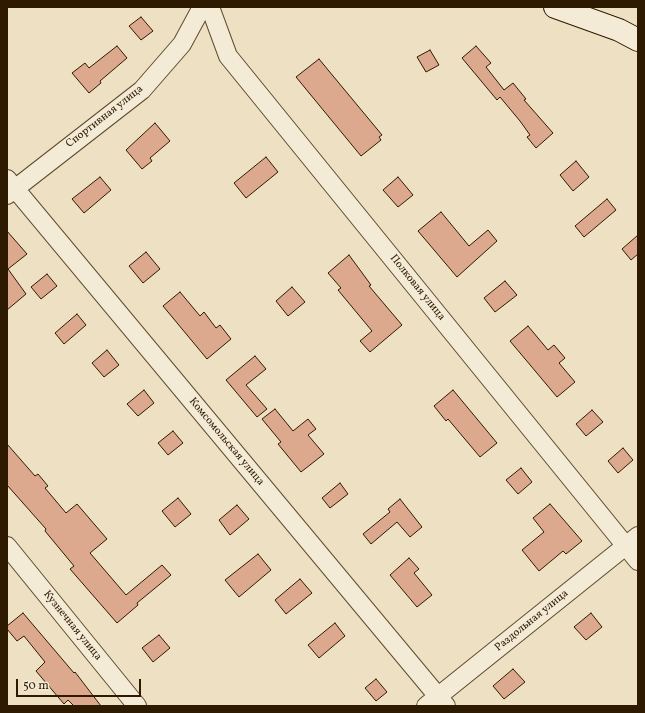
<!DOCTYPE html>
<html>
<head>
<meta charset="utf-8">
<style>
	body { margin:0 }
	#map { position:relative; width:645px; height:713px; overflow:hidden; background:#eee0c2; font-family:Vollkorn,serif }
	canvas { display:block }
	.frame { position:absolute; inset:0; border:8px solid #2e1a00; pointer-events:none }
	.scale { position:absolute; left:16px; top:679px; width:125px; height:18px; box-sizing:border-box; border:2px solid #2e1a00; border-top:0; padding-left:5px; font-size:12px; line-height:14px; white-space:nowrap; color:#2e1a00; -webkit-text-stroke:3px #f4ebd7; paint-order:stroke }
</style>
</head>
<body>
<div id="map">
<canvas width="645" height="713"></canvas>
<div class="frame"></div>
<div class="scale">50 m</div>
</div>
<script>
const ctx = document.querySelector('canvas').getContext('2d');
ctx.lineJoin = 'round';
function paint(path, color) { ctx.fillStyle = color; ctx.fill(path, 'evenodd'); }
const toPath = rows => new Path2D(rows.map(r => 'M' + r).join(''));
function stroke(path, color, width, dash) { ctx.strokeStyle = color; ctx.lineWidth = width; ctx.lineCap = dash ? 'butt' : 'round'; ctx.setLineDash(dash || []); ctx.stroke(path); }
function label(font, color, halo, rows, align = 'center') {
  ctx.font = font + ' Vollkorn,serif'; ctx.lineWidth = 3; ctx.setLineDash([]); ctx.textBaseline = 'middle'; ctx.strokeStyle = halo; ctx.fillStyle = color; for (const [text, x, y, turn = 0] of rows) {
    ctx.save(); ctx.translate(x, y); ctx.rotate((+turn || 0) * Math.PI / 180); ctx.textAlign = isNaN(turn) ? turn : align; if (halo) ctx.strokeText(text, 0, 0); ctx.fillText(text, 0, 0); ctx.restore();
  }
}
const building = toPath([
	[141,17,153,31,141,40,129,26,141,17],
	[117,46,127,58,100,81,101,83,89,93,72,73,85,63,89,68,117,46],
	[476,46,491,63,486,67,504,90,513,83,526,99,524,100,553,133,536,148,527,137,530,135,520,121,500,97,497,100,462,58,476,46],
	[430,50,439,65,426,72,417,57,430,50],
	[319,59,382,135,379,137,381,140,361,156,296,77,319,59],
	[155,123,170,141,150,158,152,161,142,169,126,150,155,123],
	[266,157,278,172,246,198,234,183,266,157],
	[576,161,589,177,573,191,560,175,576,161],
	[100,177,111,190,84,213,72,199,100,177],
	[398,177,413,195,398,207,383,190,398,177],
	[607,199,616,210,584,237,575,226,607,199],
	[441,212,469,246,488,230,497,241,457,277,418,231,441,212],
	[7,231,27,254,8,269,26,294,7,310,7,231],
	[638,235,638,254,631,260,622,249,638,235],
	[146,252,160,269,143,283,129,266,146,252],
	[349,255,371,285,369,286,402,325,370,352,360,341,372,331,338,290,341,288,328,273,349,255],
	[47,274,57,286,41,299,31,287,47,274],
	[505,281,517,295,495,312,484,298,505,281],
	[292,287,305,302,288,316,276,301,292,287],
	[180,292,200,316,204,312,216,328,220,325,231,339,207,359,163,306,180,292],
	[77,314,86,325,64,344,55,333,77,314],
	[528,326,548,350,554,345,565,358,559,363,575,382,557,397,510,341,528,326],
	[107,350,119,365,104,377,92,363,107,350],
	[255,356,266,369,246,385,267,409,257,417,226,380,255,356],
	[144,390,154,403,138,416,127,404,144,390],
	[453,390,497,443,480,457,448,419,446,421,434,406,453,390],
	[275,409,293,431,308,419,316,429,308,435,324,454,301,472,278,444,281,442,262,419,275,409],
	[592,410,603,422,586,436,576,424,592,410],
	[173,431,183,443,168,455,158,443,173,431],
	[7,444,35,476,38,474,48,486,45,488,66,513,77,504,107,539,90,553,126,595,162,565,171,575,137,603,138,605,117,623,70,569,74,566,45,531,46,529,7,485,7,444],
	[623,448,633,460,618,473,608,461,623,448],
	[521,468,532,482,518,494,506,480,521,468],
	[340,483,348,494,330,508,322,498,340,483],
	[178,498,191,514,175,527,162,511,178,498],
	[400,499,422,527,410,537,397,522,371,544,363,534,390,512,388,509,400,499],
	[550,504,582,541,566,554,563,551,539,571,522,550,544,532,533,518,550,504],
	[237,505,249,519,230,535,219,520,237,505],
	[258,554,271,570,239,597,225,580,258,554],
	[409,558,419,569,414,573,432,595,417,607,390,575,409,558],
	[300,579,312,593,286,614,275,600,300,579],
	[23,613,74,673,75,672,101,706,74,706,68,700,64,704,36,671,45,662,24,636,17,641,7,629,7,626,23,613],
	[591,613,602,627,586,640,574,627,591,613],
	[335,623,345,636,319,658,308,645,335,623],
	[159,635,170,648,153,662,142,648,159,635],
	[513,669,525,682,504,699,493,686,513,669],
	[376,679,387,692,376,701,365,688,376,679]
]);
paint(building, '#dda98e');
stroke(building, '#2e1a00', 1);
const street = toPath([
	[210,7,228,56,638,561],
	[7,179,446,706],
	[7,195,142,90,182,44,202,7],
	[7,546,137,706],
	[426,706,638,536]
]);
const secondary = toPath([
	[555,7,619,30,638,40]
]);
stroke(street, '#5e4c30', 20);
stroke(secondary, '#2e1a00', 24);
stroke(street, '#f4ebd7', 18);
stroke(secondary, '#f4ebd7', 22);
label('11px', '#2e1a00', '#f4ebd7', [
	["Спортивная улица",105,117,-38],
	["Полковая улица",417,288,51],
	["Комсомольская улица",226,442,50],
	["Раздольная улица",532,621,-39],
	["Кузнечная улица",72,626,51]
]);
</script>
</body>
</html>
